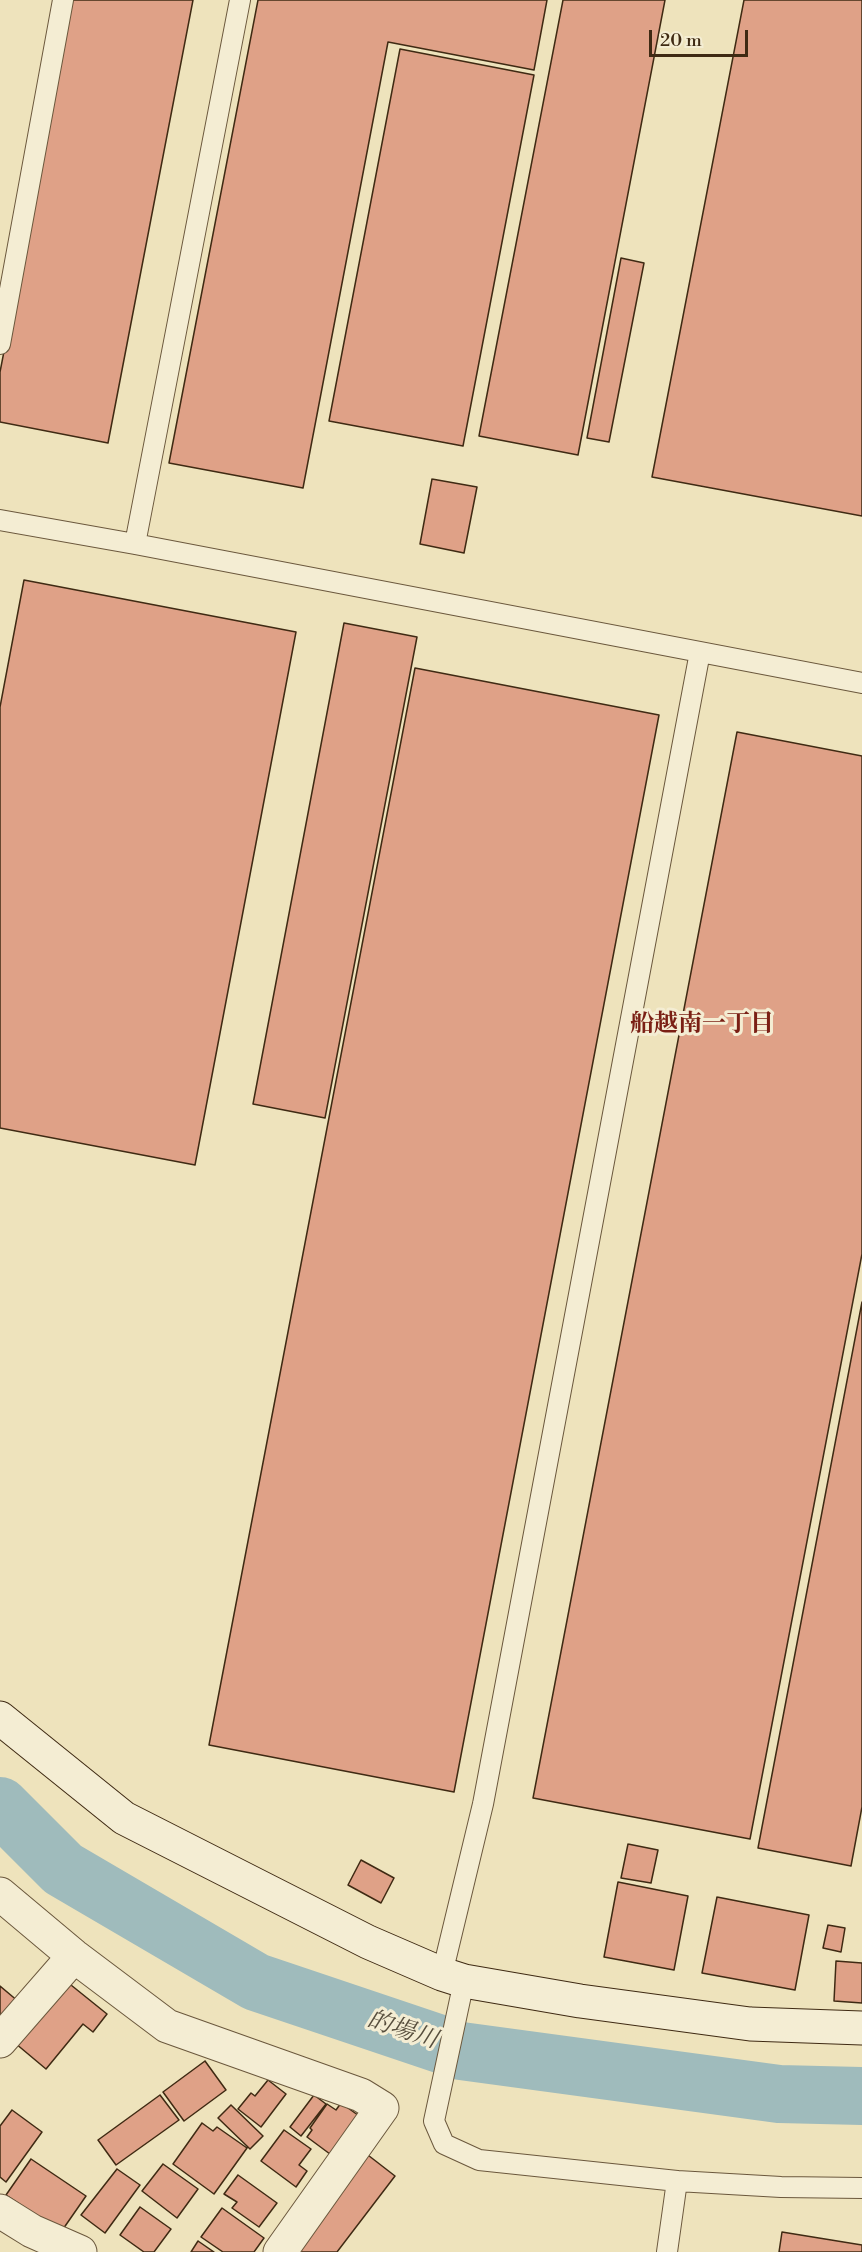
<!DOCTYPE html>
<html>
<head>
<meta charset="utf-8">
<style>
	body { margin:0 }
	#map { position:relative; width:862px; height:2252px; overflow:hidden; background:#eee3bc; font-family:"Libre Bodoni",serif }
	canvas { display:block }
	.scale { position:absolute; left:649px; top:30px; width:99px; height:27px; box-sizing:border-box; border:3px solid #3f2a13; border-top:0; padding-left:8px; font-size:18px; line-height:21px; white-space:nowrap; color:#3f2a13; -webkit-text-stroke:4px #f4edd3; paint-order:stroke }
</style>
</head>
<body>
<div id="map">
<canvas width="862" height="2252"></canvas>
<div class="scale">20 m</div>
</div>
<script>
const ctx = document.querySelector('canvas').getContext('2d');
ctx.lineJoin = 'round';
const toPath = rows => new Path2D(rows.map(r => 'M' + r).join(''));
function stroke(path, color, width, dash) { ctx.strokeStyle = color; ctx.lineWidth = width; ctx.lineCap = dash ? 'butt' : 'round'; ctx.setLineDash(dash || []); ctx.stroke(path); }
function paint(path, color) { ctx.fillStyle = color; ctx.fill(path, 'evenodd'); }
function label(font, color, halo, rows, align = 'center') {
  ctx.font = font + ' "Libre Bodoni","Noto Serif JP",serif'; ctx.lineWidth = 6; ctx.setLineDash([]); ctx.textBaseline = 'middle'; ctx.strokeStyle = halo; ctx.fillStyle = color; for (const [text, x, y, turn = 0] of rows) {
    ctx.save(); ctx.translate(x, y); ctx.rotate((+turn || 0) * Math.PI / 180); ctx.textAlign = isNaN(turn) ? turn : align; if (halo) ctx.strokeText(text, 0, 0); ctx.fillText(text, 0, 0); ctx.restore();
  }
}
stroke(toPath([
	[0,1806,63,1869,256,1982,461,2051,779,2094,862,2096]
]), '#9fbbbc', 58);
const building = toPath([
	[72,0,193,0,108,443,0,422,0,372,72,0],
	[258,0,547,0,534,70,388,42,303,488,169,463,258,0],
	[563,0,665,0,578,455,479,436,563,0],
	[744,0,862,0,862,516,652,477,744,0],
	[400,49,534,75,463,446,329,421,400,49],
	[621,258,644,263,609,442,587,438,621,258],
	[432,479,477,487,464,553,420,544,432,479],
	[24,580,296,632,195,1165,0,1128,0,707,24,580],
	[344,623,417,637,325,1118,253,1104,344,623],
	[415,668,659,715,454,1792,209,1745,415,668],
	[737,732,862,756,862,1254,750,1839,533,1798,737,732],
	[862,1302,862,1807,851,1866,758,1848,862,1302],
	[628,1844,658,1850,651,1883,621,1878,628,1844],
	[361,1860,394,1878,381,1903,348,1885,361,1860],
	[618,1882,688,1896,674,1970,604,1957,618,1882],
	[717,1897,809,1915,795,1990,702,1973,717,1897],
	[828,1925,845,1928,841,1952,823,1948,828,1925],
	[836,1961,862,1963,862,2003,834,2001,836,1961],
	[66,1981,107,2014,93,2032,83,2024,46,2069,9,2038,66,1981],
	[0,1986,19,2002,0,2025,0,1986],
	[205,2061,226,2090,184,2121,163,2092,205,2061],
	[268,2080,286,2094,261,2127,238,2109,251,2093,255,2096,268,2080],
	[160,2095,179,2120,116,2165,98,2140,160,2095],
	[314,2095,326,2104,301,2136,290,2127,314,2095],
	[341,2103,362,2118,334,2157,307,2137,312,2130,310,2128,327,2104,336,2110,341,2103],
	[231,2105,263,2136,250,2149,218,2118,231,2105],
	[12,2110,42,2132,6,2182,0,2177,0,2126,12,2110],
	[202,2123,213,2131,217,2127,247,2148,214,2194,173,2164,202,2123],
	[284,2130,311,2149,299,2165,307,2171,296,2187,261,2161,284,2130],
	[364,2152,395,2176,337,2252,288,2252,364,2152],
	[31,2159,86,2196,61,2232,6,2195,31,2159],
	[163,2164,198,2189,177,2218,142,2191,163,2164],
	[117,2169,140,2185,105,2233,81,2215,117,2169],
	[238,2175,277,2203,259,2227,232,2208,237,2202,224,2194,238,2175],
	[140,2207,171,2229,154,2252,144,2252,120,2235,140,2207],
	[222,2208,264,2238,254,2252,223,2252,201,2237,222,2208],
	[782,2232,862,2245,862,2252,779,2252,782,2232],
	[198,2241,214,2252,191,2252,198,2241]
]);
paint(building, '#dfa187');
stroke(building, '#3f2a13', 1.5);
const lane = toPath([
	[0,344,63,0],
	[0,520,135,544,862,683],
	[135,544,240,0],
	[442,1974,483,1804,700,652],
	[464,1981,434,2121,444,2144,479,2160,677,2181,781,2187,862,2188],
	[667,2252,677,2181]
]);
const street = toPath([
	[0,1894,74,1956,167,2026,361,2095,382,2108,280,2252],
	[0,2041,74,1956],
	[0,2211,32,2231,80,2252]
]);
const secondary = toPath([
	[0,1718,124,1818,368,1942,442,1974,464,1981,580,2001,750,2024,862,2028]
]);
stroke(lane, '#6b583d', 22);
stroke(street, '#6b583d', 35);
stroke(secondary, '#3f2a13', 35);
stroke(lane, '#f4edd3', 20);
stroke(street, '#f4edd3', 33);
stroke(secondary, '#f4edd3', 33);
label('bold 24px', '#7a1f14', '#f4edd3', [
	["船越南一丁目",702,1025]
]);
label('italic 24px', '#574e3d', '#f4edd3', [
	["的場川",402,2031,18]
]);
</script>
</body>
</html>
